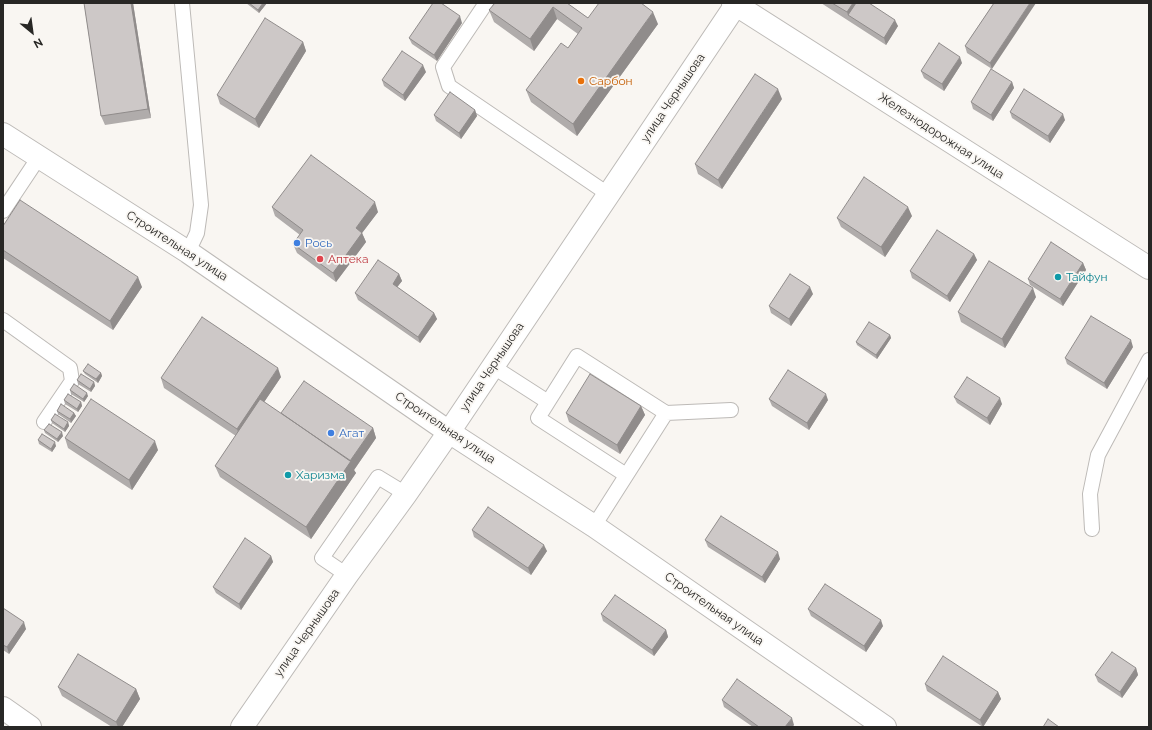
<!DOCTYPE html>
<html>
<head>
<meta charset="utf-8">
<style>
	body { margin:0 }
	#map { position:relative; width:1152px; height:730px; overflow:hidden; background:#f9f6f2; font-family:Raleway,sans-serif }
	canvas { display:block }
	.frame { position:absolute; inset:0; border:4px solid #282725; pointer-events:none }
	.north { position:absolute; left:12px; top:12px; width:40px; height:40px; -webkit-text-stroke:3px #f9f6f2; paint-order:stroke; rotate:151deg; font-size:11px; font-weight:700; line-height:16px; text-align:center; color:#282725 }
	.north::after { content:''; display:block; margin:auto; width:14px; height:18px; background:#282725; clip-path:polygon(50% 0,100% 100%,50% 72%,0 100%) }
</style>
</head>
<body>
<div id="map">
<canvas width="1152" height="730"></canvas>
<div class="frame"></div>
<div class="north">N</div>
</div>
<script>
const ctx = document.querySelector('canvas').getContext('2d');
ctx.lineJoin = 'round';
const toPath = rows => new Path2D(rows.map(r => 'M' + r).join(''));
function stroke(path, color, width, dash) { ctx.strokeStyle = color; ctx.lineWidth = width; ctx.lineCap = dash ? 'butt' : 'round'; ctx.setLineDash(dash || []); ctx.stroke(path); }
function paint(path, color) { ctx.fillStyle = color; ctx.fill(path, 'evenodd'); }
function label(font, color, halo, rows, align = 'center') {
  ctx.font = font + ' Raleway,sans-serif'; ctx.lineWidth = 3.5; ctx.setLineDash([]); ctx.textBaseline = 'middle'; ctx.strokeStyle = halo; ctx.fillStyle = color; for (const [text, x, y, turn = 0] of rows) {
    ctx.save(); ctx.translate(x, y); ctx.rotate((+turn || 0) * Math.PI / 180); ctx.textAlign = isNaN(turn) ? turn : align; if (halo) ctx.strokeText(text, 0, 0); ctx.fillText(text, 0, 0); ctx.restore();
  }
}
const lane = toPath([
	[182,3,201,205,197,233,188,252],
	[486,3,443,67,449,86,608,194],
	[3,211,39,157],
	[3,320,70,368,72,381,44,422],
	[492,366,548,402,577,356,666,413,594,526],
	[548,402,538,418,626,475],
	[666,413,731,410],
	[1092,529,1090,494,1098,455,1149,360],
	[347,575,322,558,378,477,406,494]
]);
const street = toPath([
	[733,3,1149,268],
	[3,134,188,252,449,432,594,526,885,727],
	[3,708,30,727]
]);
const secondary = toPath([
	[242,727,347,575,406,494,449,432,737,3]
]);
stroke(lane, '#bdbab7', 16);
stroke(street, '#bdbab7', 24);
stroke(secondary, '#bdbab7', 24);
stroke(lane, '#fff', 14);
stroke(street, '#fff', 22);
stroke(secondary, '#fff', 22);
paint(toPath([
	[84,3,133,3,151,118,105,125,101,116],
	[246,3,267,3,259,13],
	[567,3,588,18,658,24,577,136,531,102,526,90,568,48,578,34,557,19,534,51,494,22,489,10],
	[821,3,869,3,898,26,886,45],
	[994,3,992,69,967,53,965,46],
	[462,23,437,61,412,44,409,38],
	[303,42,306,51,259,128,220,104,217,95],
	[962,63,944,91,924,78,921,71],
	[426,72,405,101,384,86,382,80],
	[1012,82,1014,88,993,121,973,109,971,102],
	[782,99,722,189,698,174,695,164],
	[475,110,477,116,461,139,436,121,434,115],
	[1010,112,1065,120,1050,143,1012,118],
	[272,207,378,212,362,233,366,242,336,282,297,253,293,244,300,235,275,216],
	[912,216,885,257,841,227,837,218],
	[3,226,142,287,113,330,3,258],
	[974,254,977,260,950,302,912,278,910,271],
	[1083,263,1086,270,1063,306,1030,285,1028,279],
	[399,274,402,281,397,287,434,313,437,319,420,343,358,300,355,293],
	[813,294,791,326,771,313,769,306],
	[1036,297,1005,348,961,322,958,312],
	[890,335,891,338,877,359,857,345,856,342],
	[1133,347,1107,389,1067,364,1065,358],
	[83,371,101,373,102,376,98,383,85,374],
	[281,377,264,402,282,414,373,428,376,438,354,470,356,473,311,539,220,477,215,466,236,436,164,388,161,378],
	[77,380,94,382,95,386,91,392,78,384],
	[70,390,88,396,84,402,71,394],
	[954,397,1002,404,990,425,957,403],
	[769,399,828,400,809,430,772,406],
	[64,400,81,402,82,406,78,412,65,404],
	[641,406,645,415,620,454,569,422,566,413],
	[57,411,74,413,76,416,71,423,58,414],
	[51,420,68,422,69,426,65,432,52,423],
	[44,430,63,436,58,442,45,433],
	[65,438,158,450,132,490,68,448],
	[38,440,56,446,52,452,39,444],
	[472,530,547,551,531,575,474,537],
	[705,540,780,559,765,583,708,547],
	[271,556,273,562,241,610,216,593,213,587],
	[3,608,26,629,9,654,3,650],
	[808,609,883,626,866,652,811,616],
	[601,614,666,630,668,637,654,656,603,621],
	[1136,668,1138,675,1122,698,1098,682,1095,675],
	[925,684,998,692,1001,699,983,727,927,691],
	[58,687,136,689,140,699,122,727,112,727,62,696],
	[722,700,794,725,792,727,753,727,724,707]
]), '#b0acab');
paint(toPath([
	[131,3,133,3,151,118,148,109],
	[263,3,267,3,259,13,258,10],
	[853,3,862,3,848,15,847,12],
	[1030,3,1036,3,992,69,990,63],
	[553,7,557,19,534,51,530,39],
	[653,12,658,24,577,136,573,124],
	[460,16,462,23,437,61,434,55],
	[895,20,898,26,886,45,884,38],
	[303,42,306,51,259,128,255,119],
	[960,57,962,63,944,91,942,84],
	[423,65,426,72,405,101,403,95],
	[1012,82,1014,88,993,121,991,115],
	[778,89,782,99,722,189,718,180],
	[475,110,477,116,461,139,459,133],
	[1063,114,1065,120,1050,143,1048,136],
	[375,202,378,212,362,233,366,242,336,282,333,273,356,228],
	[908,207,912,216,885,257,881,247],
	[974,254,977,260,950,302,947,296],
	[1083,263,1086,270,1063,306,1060,299],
	[399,274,402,281,395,290,393,284],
	[138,277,142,287,113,330,110,321],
	[810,287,813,294,791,326,789,319],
	[1033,288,1036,297,1005,348,1002,339],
	[434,313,437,319,420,343,418,337],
	[890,335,891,338,877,359,876,355],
	[1131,340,1133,347,1107,389,1104,383],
	[278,368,281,377,240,438,237,429],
	[101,373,102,376,98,383,96,379],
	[94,382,95,386,91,392,90,389],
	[87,393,88,396,84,402,83,399],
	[826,394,828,400,809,430,807,423],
	[1000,398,1002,404,990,425,987,418],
	[81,402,82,406,78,412,77,409],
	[641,406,645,415,620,454,617,445],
	[74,413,76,416,71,423,70,419],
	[68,422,69,426,65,432,64,429],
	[373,428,376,438,354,470,356,473,311,539,306,527,350,461],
	[62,432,63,436,58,442,57,439],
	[155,441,158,450,132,490,129,480],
	[55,442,56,446,52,452,51,449],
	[544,545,547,551,531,575,528,568],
	[778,552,780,559,765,583,762,577],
	[271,556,273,562,241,610,239,604],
	[881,620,883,626,866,652,864,646],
	[24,622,26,629,9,654,7,647],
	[666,630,668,637,654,656,652,650],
	[1136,668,1138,675,1122,698,1120,692],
	[136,689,140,699,122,727,118,727,116,722],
	[998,692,1001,699,983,727,980,720],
	[792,718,794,725,792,727,785,727]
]), '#908c8b');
const building = toPath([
	[84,3,131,3,148,109,101,116,84,3],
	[249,3,263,3,258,10,249,3],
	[433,3,441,3,460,16,434,55,409,38,433,3],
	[495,3,567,3,588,18,599,3,641,3,653,12,573,124,526,90,561,43,568,48,582,28,553,7,530,39,489,10,495,3],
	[832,3,853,3,847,12,832,3],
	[856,3,869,3,895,20,884,38,848,15,856,3],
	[994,3,1030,3,990,63,965,46,994,3],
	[265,18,303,42,255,119,217,95,265,18],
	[939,43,960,57,942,84,921,71,939,43],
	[402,51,423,65,403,95,382,80,402,51],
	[991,69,1012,82,991,115,971,102,991,69],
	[755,74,778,89,718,180,695,164,755,74],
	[1024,89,1063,114,1048,136,1010,112,1024,89],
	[450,92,475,110,459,133,434,115,450,92],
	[311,155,375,202,356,228,362,233,333,273,293,244,303,230,272,207,311,155],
	[864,177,908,207,881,247,837,218,864,177],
	[20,200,138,277,110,321,3,250,3,226,20,200],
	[937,230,974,254,947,296,910,271,937,230],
	[1051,242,1083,263,1060,299,1028,279,1051,242],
	[378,260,399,274,393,284,434,313,418,337,355,293,378,260],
	[989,261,1033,288,1002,339,958,312,989,261],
	[790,274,810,287,789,319,769,306,790,274],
	[1091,316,1131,340,1104,383,1065,358,1091,316],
	[202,317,278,368,237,429,161,378,202,317],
	[869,322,890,335,876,355,856,342,869,322],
	[88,364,101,373,96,379,83,371,88,364],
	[788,370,826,394,807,423,769,399,788,370],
	[81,374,94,382,90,389,77,380,81,374],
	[590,374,641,406,617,445,566,413,590,374],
	[967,377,1000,398,987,418,954,397,967,377],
	[304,381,373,428,350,461,281,413,304,381],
	[74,384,87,393,83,399,70,390,74,384],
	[68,394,81,402,77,409,64,400,68,394],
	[91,399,155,441,129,480,65,438,91,399],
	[260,399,351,461,306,527,215,466,260,399],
	[61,404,74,413,70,419,57,411,61,404],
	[55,414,68,422,64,429,51,420,55,414],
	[49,424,62,432,57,439,44,430,49,424],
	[42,434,55,442,51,449,38,440,42,434],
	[488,507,544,545,528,568,472,530,488,507],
	[721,516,778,552,762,577,705,540,721,516],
	[245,538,271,556,239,604,213,587,245,538],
	[825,584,881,620,864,646,808,609,825,584],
	[615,595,666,630,652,650,601,614,615,595],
	[3,608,24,622,7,647,3,645,3,608],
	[1112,652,1136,668,1120,692,1095,675,1112,652],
	[78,654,136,689,116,722,58,687,78,654],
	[943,656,998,692,980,720,925,684,943,656],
	[737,679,792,718,785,727,759,727,722,700,737,679],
	[1048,719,1059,727,1043,727,1048,719]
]);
paint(building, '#cdc8c7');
stroke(building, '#908c8b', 1);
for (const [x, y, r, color] of [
	[581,81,4,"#e8710a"],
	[297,243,4,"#3f7fe0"],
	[320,259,4,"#e0444e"],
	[1058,277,4,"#0f9aa8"],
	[331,433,4,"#3f7fe0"],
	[288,475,4,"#0f9aa8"]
]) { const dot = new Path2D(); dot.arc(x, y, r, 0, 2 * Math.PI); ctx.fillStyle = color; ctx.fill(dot); stroke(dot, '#f9f6f2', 1.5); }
label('12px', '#c56008', '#f9f6f2', [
	["Сарбон",589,81]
], 'left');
label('12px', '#282725', '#f9f6f2', [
	["улица Чернышова",673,98,-56],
	["Железнодорожная улица",941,136,33],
	["Строительная улица",177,246,33],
	["улица Чернышова",492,367,-56],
	["Строительная улица",445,428,34],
	["Строительная улица",714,609,35],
	["улица Чернышова",307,633,-55]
]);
label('12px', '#366cbe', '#f9f6f2', [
	["Рось",305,243],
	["Агат",339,433]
], 'left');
label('12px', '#be3a42', '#f9f6f2', [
	["Аптека",328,259]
], 'left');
label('12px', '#0d838f', '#f9f6f2', [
	["Тайфун",1066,277],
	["Харизма",296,475]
], 'left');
</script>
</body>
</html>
